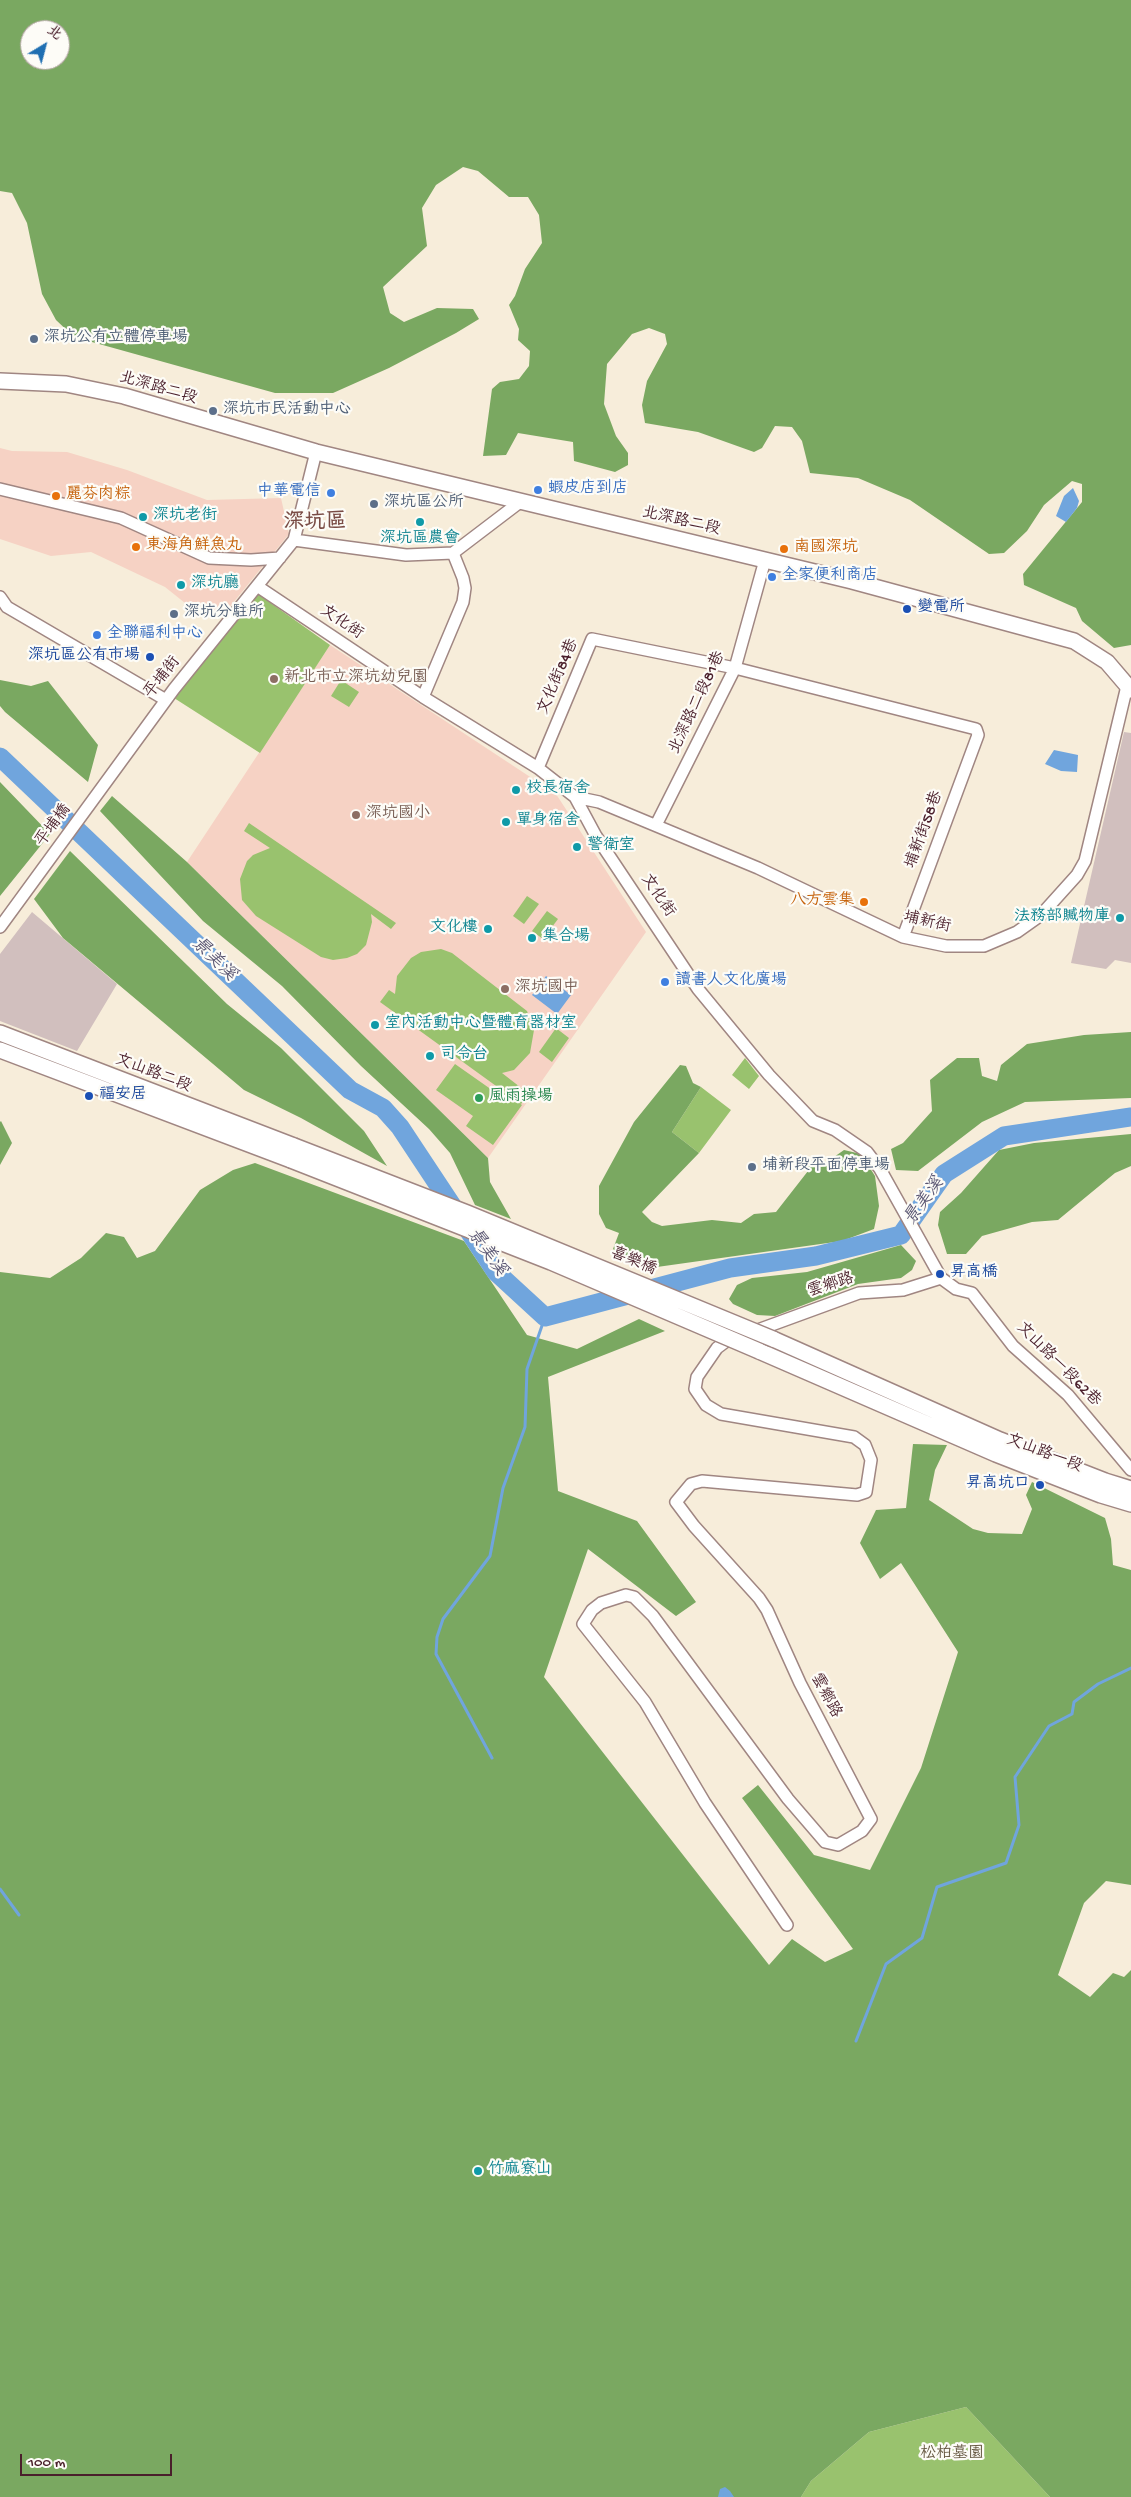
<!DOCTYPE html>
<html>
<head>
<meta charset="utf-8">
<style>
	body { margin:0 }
	#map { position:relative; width:1131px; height:2497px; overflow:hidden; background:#f7edda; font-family:"Gochi Hand","LXGW WenKai TC",sans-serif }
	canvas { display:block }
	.north { position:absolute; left:20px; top:20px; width:50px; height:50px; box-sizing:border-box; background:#fdfcf7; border:1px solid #b5a4a5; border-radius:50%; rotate:37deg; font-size:14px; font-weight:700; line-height:20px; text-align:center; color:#4a1f2b }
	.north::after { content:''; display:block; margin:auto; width:18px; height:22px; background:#1f6fb2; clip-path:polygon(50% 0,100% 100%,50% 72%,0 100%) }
	.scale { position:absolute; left:20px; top:2454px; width:152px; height:22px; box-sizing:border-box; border:2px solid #4a1f2b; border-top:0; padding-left:6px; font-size:15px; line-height:18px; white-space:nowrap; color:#4a1f2b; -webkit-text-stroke:4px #fdfcf7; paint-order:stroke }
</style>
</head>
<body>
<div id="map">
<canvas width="1131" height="2497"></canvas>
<div class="north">北</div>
<div class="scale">100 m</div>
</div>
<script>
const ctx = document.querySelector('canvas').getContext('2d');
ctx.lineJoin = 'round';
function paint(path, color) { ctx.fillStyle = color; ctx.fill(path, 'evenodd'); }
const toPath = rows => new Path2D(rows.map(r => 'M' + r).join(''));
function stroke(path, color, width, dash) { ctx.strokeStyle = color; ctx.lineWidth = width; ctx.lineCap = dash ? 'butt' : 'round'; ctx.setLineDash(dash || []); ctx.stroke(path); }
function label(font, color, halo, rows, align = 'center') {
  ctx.font = font + ' "Gochi Hand","LXGW WenKai TC",sans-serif'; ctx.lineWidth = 4.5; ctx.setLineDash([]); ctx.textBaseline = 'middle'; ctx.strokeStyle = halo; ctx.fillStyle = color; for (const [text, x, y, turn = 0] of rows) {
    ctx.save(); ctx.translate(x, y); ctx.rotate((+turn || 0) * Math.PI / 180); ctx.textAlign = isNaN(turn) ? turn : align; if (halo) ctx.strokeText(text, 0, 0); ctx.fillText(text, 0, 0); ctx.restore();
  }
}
paint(toPath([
	[0,448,12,451,67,452,127,470,207,500,281,498,289,534,224,614,185,603,165,587,91,552,51,556,0,539],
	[330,645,556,794,646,932,488,1158,187,862]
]), '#f6d2c4');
paint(toPath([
	[1124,732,1131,733,1131,963,1115,960,1106,969,1071,963],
	[32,912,117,984,77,1051,0,1021,0,954]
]), '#d1bfbe');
paint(toPath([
	[258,594,330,645,260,753,174,698],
	[341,680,359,692,349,707,331,696],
	[249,823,396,923,391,929,371,914,372,922,366,945,357,954,347,958,333,960,321,957,256,916,242,900,240,879,247,861,253,855,270,848,244,831],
	[527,896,539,904,524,924,513,916],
	[547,911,558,919,543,939,532,931],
	[441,949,452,953,527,1011,534,1030,530,1053,514,1070,502,1073,529,1094,521,1104,380,1002,389,990,395,994,397,976,411,958,421,952],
	[556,1028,569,1038,552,1062,539,1052],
	[745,1058,759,1076,749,1089,732,1075],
	[455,1064,492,1090,495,1086,522,1105,493,1145,466,1126,473,1116,436,1090],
	[701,1087,731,1110,699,1153,672,1132],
	[966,2407,1050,2497,801,2497,811,2481,869,2432]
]), '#99c26e');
paint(toPath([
	[0,0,1131,0,1131,645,1114,648,1082,621,1076,608,1024,585,1023,574,1082,502,1082,484,1072,481,1044,505,1027,531,1004,553,989,554,910,500,858,478,810,473,802,441,792,427,775,426,762,448,754,452,698,432,645,423,642,405,647,381,667,344,665,334,649,328,632,334,607,364,604,404,616,436,628,453,628,465,615,472,574,461,573,442,518,433,506,455,483,456,492,389,500,382,519,379,529,366,530,351,518,340,519,329,509,305,515,296,525,269,542,243,539,215,528,197,509,197,478,171,463,167,436,185,422,208,427,246,383,287,390,313,404,322,437,308,473,309,479,319,456,333,389,368,333,393,275,393,74,337,56,320,42,294,27,223,12,193,0,191],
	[30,30,60,30,60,60,30,60],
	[0,680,31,686,48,681,98,745,88,782,5,712,0,706],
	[0,782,50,834,0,896],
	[112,796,187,862,488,1158,490,1182,511,1219,475,1205,450,1153,429,1129,361,1066,282,986,203,921,100,811],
	[70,851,227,1004,281,1048,364,1131,387,1166,301,1118,244,1090,63,938,34,899],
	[1131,1032,1131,1098,1025,1102,982,1122,918,1171,896,1170,891,1149,903,1143,932,1111,930,1080,957,1058,979,1058,982,1076,997,1081,1001,1065,1027,1044,1084,1035],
	[680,1065,686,1066,693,1083,701,1087,672,1132,699,1153,642,1212,652,1222,662,1226,712,1220,741,1223,754,1214,776,1212,808,1171,806,1162,824,1164,844,1150,861,1154,875,1176,879,1206,874,1229,842,1241,657,1267,621,1255,613,1249,619,1233,606,1228,599,1214,599,1186,634,1122],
	[1,1121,12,1143,0,1165,0,1122],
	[1131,1134,1131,1166,1115,1173,1058,1220,1032,1222,982,1236,966,1254,947,1254,938,1225,940,1212,961,1193,999,1150,1034,1143],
	[255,1163,464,1241,527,1335,577,1349,639,1319,665,1331,548,1377,558,1491,637,1521,696,1602,676,1616,588,1549,544,1677,769,1965,792,1939,825,1962,853,1949,742,1798,758,1785,814,1855,870,1870,921,1768,958,1652,901,1563,880,1579,860,1543,876,1510,906,1508,913,1444,947,1445,935,1470,929,1500,973,1529,988,1533,1022,1534,1032,1509,1026,1495,1032,1482,1105,1518,1111,1539,1113,1565,1131,1570,1131,1885,1106,1881,1084,1903,1058,1975,1090,1997,1113,1973,1124,1977,1131,1970,1131,2497,1050,2497,966,2407,869,2432,811,2481,801,2497,0,2497,0,1272,50,1278,81,1258,106,1233,124,1237,137,1258,155,1251,200,1190,233,1170],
	[901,1245,916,1261,912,1270,901,1278,858,1284,775,1316,757,1315,733,1304,729,1299,737,1285,752,1278,807,1272]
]), '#7aa861');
paint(toPath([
	[1073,488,1079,501,1077,508,1066,522,1056,516,1064,496],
	[1054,750,1078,755,1077,772,1061,771,1045,764],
	[546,976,571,995,557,1014,532,995],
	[725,2487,730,2491,734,2497,718,2497,720,2489]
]), '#70a5dd');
stroke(toPath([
	[492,1758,436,1654,437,1637,443,1619,490,1556,503,1488,525,1427,527,1369,545,1317],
	[0,1889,19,1915],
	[856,2041,886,1964,922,1938,937,1887,1006,1863,1019,1825,1015,1777,1049,1726,1072,1714,1074,1702,1098,1684,1131,1668]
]), '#70a5dd', 3);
stroke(toPath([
	[0,757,350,1090,383,1108,400,1127,496,1272,545,1317,730,1268,816,1256,901,1235,944,1174,1004,1136,1131,1117]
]), '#70a5dd', 19);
const minor = toPath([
	[0,489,121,518,209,558,251,560,280,558],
	[294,540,406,555,453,553,520,502],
	[257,586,423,697,538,768,575,797,596,836,698,989,769,1075,813,1121,835,1130,867,1152,880,1169,941,1278,956,1289,972,1293,1013,1346,1068,1395,1131,1470],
	[0,597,7,607,166,700],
	[423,697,463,602,465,588,463,578,453,553],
	[538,768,592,639,735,668,976,729,978,735,903,937],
	[575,797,599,802,758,868,903,937,946,946,984,946,1017,932,1041,915,1077,875,1085,861,1127,686],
	[656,825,735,668,765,560],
	[0,927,174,689,294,540,316,452],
	[787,1925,705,1803,645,1702,583,1624,592,1610,601,1603,626,1595,634,1597,653,1616,788,1799,825,1842,838,1845,862,1831,871,1819,800,1683,767,1610,759,1598,694,1526,676,1502,691,1484,702,1481,857,1495,866,1492,871,1460,865,1445,854,1437,721,1414,706,1405,695,1389,697,1377,717,1348,725,1342,859,1293,903,1290,941,1278]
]);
const secondary = toPath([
	[0,381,66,384,124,396,316,452,852,581,1074,641,1107,662,1131,690],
	[0,1033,294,1146],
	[0,1050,291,1160],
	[773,1339,1000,1440,1105,1481,1131,1489],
	[759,1351,996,1454,1101,1495,1131,1504]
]);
stroke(minor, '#a08682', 14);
stroke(secondary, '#a08682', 18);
stroke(minor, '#fff', 11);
stroke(secondary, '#fff', 15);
const secondaryBridge = toPath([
	[294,1146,467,1213,773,1339],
	[291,1160,551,1262,759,1351]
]);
stroke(secondaryBridge, '#a08682', 18, []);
stroke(secondaryBridge, '#fff', 15);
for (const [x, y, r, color] of [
	[34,339,5,"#5c6f8a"],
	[213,411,5,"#5c6f8a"],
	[538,490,5,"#3f7fe0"],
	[331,493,5,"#3f7fe0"],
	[56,496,5,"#e8710a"],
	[374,504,5,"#5c6f8a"],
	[143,517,5,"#0f9aa8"],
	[420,522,5,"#0f9aa8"],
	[136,547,5,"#e8710a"],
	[784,549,5,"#e8710a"],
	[772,577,5,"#3f7fe0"],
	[181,585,5,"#0f9aa8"],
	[907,609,5,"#1a4fb4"],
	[174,614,5,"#5c6f8a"],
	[97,635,5,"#3f7fe0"],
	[150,657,5,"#1a4fb4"],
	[274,679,5,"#8d6e63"],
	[516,790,5,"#0f9aa8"],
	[356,815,5,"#8d6e63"],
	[506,822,5,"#0f9aa8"],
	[577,847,5,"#0f9aa8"],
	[864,902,5,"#e8710a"],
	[1120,918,5,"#0f9aa8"],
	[488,929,5,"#0f9aa8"],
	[532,938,5,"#0f9aa8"],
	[665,982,5,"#3f7fe0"],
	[505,989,5,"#8d6e63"],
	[375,1025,5,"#0f9aa8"],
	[430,1056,5,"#0f9aa8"],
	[89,1096,5,"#1a4fb4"],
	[479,1098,5,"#2e9e5b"],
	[752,1167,5,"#5c6f8a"],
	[940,1274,5,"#1a4fb4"],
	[1040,1485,5,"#1a4fb4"],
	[478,2171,5,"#0f9aa8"]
]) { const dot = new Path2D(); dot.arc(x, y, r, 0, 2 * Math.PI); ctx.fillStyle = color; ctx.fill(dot); stroke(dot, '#fdfcf7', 2); }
label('16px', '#4e5e75', '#fdfcf7', [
	["深坑公有立體停車場",44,339],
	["深坑市民活動中心",223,411],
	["深坑區公所",384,504],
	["深坑分駐所",184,614],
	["埔新段平面停車場",762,1167]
], 'left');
label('16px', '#4a1f2b', '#fdfcf7', [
	["北深路二段",158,389,16],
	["北深路二段",681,522,13],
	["文化街",341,623,34],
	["文化街84巷",559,677,-67],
	["平埔街",163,678,-52],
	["北深路二段81巷",698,703,-65],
	["平埔橋",54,826,-54],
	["埔新街58巷",925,830,-70],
	["文化街",657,896,56],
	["埔新街",927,923,13],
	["文山路二段",153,1074,21],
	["喜樂橋",633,1262,23],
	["雲鄉路",831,1286,-18],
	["文山路一段62巷",1058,1365,45],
	["文山路一段",1044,1454,21],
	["雲鄉路",825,1696,62]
]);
label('16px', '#366cbe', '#fdfcf7', [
	["蝦皮店到店",548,490],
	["中華電信",321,493,"right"],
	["全家便利商店",782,577],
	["全聯福利中心",107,635],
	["讀書人文化廣場",675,982]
], 'left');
label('16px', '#c56008', '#fdfcf7', [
	["麗芬肉粽",66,496],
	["東海角鮮魚丸",146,547],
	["南國深坑",794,549],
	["八方雲集",854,902,"right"]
], 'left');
label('16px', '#0d838f', '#fdfcf7', [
	["深坑老街",153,517],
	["深坑區農會",420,540,"center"],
	["深坑廳",191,585],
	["校長宿舍",526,790],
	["單身宿舍",516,822],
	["警衛室",587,847],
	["法務部贓物庫",1110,918,"right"],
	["文化樓",478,929,"right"],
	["集合場",542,938],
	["室內活動中心暨體育器材室",385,1025],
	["司令台",440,1056],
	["竹麻寮山",488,2171]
], 'left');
label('16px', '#164399', '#fdfcf7', [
	["變電所",917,609],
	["深坑區公有市場",140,657,"right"],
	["福安居",99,1096],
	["昇高橋",950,1274],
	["昇高坑口",1030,1485,"right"]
], 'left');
label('16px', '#785e54', '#fdfcf7', [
	["新北市立深坑幼兒園",284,679],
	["深坑國小",366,815],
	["深坑國中",515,989]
], 'left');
label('16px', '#27864d', '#fdfcf7', [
	["風雨操場",489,1098]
], 'left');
label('16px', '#665842', '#fdfcf7', [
	["松柏墓園",952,2455]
]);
label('italic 18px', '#595572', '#fdfcf7', [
	["景美溪",213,960,44],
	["景美溪",925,1202,-54],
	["景美溪",486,1253,54]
]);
label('bold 21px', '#7a4c45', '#fdfcf7', [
	["深坑區",315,524]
]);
</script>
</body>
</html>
